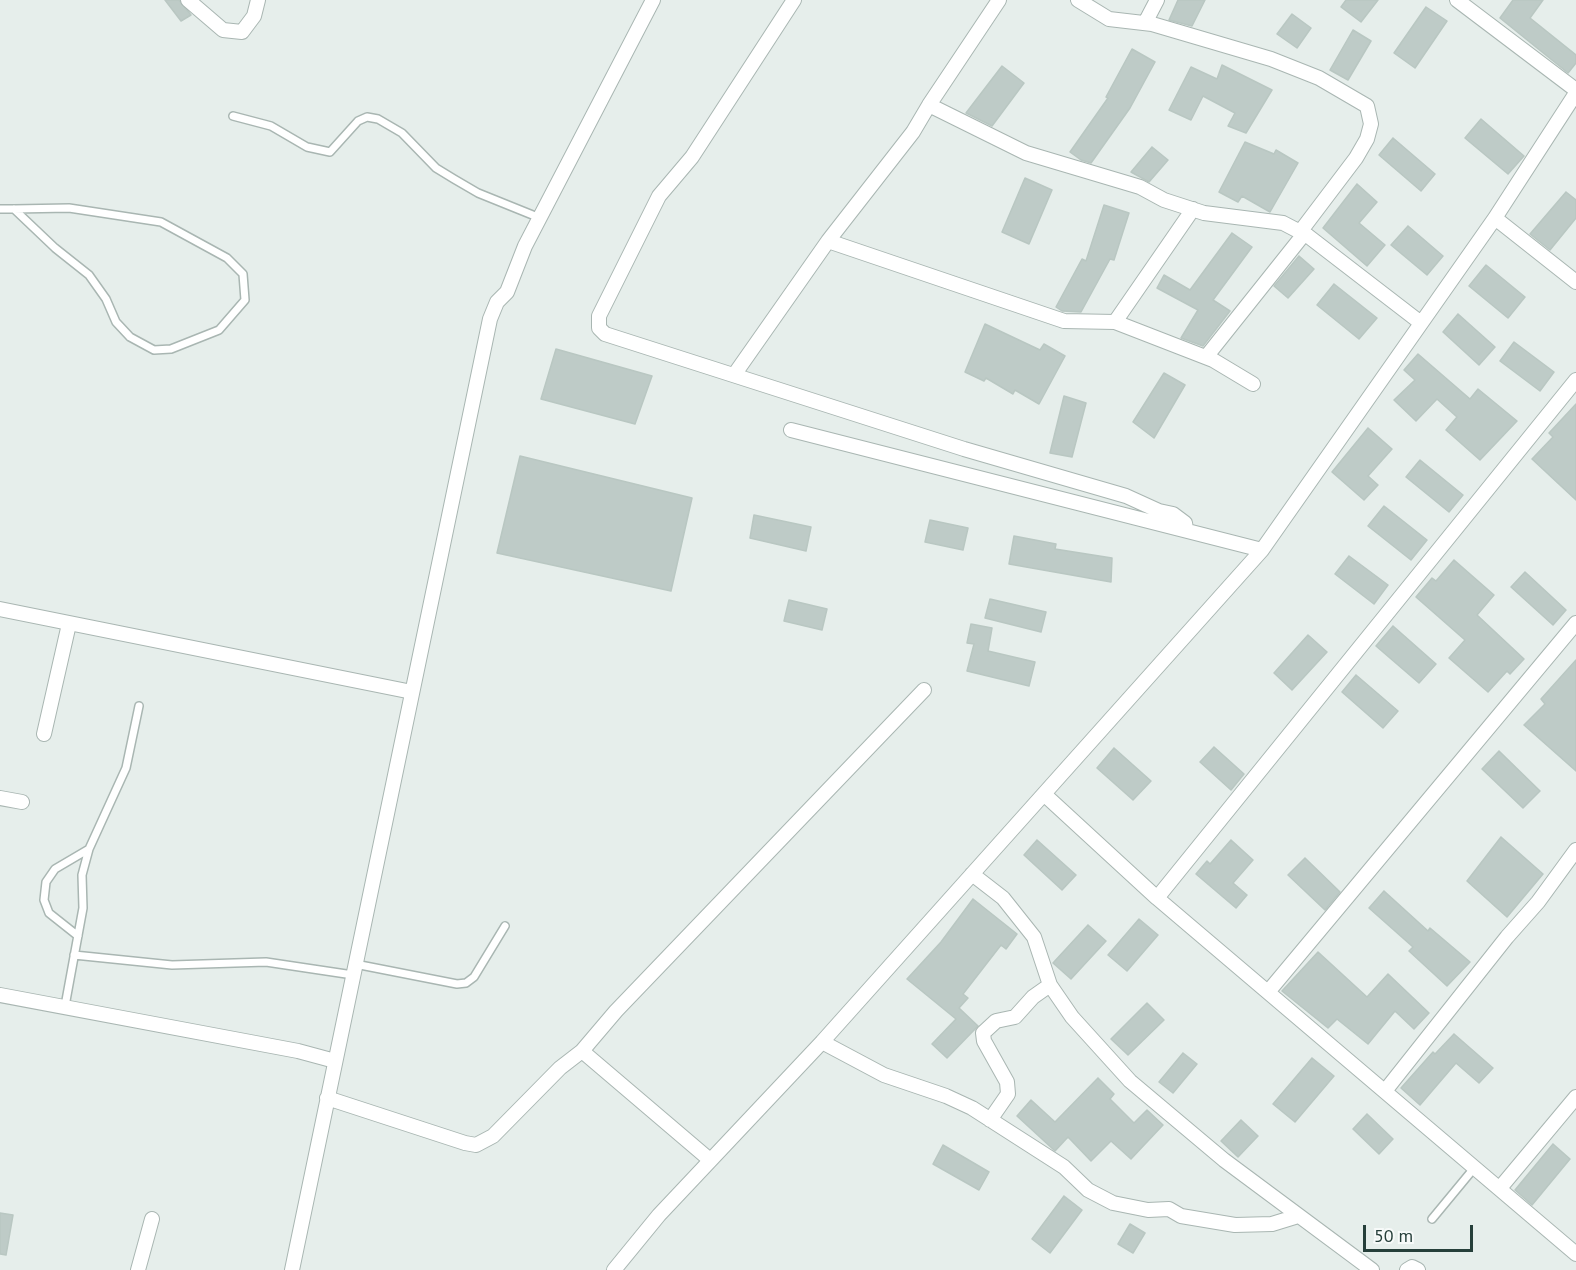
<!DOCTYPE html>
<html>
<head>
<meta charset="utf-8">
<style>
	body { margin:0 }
	#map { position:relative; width:1576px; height:1270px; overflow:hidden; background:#e6eeeb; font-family:"PT Sans",sans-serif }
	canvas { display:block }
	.scale { position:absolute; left:1363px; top:1225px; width:110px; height:27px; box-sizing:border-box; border:3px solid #263f3a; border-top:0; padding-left:8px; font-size:18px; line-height:21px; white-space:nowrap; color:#263f3a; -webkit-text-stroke:4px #f7faf9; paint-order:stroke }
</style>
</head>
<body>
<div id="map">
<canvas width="1576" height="1270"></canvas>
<div class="scale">50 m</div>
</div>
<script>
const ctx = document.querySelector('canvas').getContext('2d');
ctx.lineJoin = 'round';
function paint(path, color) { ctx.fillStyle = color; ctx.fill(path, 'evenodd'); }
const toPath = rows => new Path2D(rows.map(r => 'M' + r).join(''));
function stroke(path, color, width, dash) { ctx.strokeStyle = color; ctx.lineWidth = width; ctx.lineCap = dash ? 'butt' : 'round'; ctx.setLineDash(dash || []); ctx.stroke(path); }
const building = toPath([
	[165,0,179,0,191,15,181,21,165,0],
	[1178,0,1205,0,1192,26,1169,20,1178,0],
	[1346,0,1378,0,1361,22,1341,7,1346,0],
	[1513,0,1543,0,1530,18,1576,55,1576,63,1568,73,1500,18,1513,0],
	[1426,7,1447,21,1415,68,1394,53,1426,7],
	[1292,14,1311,28,1297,48,1277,34,1292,14],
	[1353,30,1371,41,1348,80,1330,70,1353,30],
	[1132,49,1155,62,1130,108,1091,163,1081,160,1070,152,1108,98,1106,97,1132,49],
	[1222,65,1272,90,1246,133,1228,126,1235,113,1203,96,1191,120,1169,110,1191,67,1217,79,1222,65],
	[1002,66,1024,83,992,126,966,113,1002,66],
	[1481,119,1524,156,1508,174,1465,138,1481,119],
	[1393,138,1435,174,1421,191,1379,155,1393,138],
	[1245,142,1274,154,1276,150,1298,163,1270,212,1242,196,1238,202,1219,192,1245,142],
	[1152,147,1168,160,1149,182,1131,172,1152,147],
	[1025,178,1052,190,1029,244,1002,232,1025,178],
	[1357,184,1377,202,1359,223,1385,245,1367,266,1323,228,1357,184],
	[1566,192,1576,200,1576,218,1550,250,1530,234,1566,192],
	[1104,205,1129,213,1114,260,1110,259,1081,312,1062,311,1056,307,1082,259,1086,261,1104,205],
	[1408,226,1443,256,1427,275,1391,245,1408,226],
	[1232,233,1252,247,1213,300,1230,311,1203,346,1181,338,1198,310,1157,288,1164,275,1190,290,1232,233],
	[1299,256,1314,269,1288,298,1274,286,1299,256],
	[1486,265,1525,297,1508,318,1469,286,1486,265],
	[1334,284,1377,318,1359,339,1317,305,1334,284],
	[1458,314,1495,347,1479,365,1443,332,1458,314],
	[985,324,1040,350,1044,344,1065,356,1039,404,1015,390,1013,394,986,378,984,381,965,372,985,324],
	[1514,342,1554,372,1540,391,1500,361,1514,342],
	[556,349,652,376,635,424,541,399,556,349],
	[1418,354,1470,399,1478,389,1517,421,1480,460,1446,430,1457,417,1437,399,1416,421,1394,400,1415,380,1404,370,1418,354],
	[1164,373,1185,385,1154,438,1133,422,1164,373],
	[1064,396,1086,403,1072,457,1050,453,1064,396],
	[1576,404,1576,500,1532,459,1553,437,1549,433,1576,404],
	[1368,428,1392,449,1368,476,1378,485,1364,500,1332,472,1368,428],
	[520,456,692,498,671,591,497,553,520,456],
	[1420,460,1463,495,1449,512,1406,477,1420,460],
	[1384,506,1427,540,1411,560,1368,526,1384,506],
	[754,515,811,527,806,551,750,538,754,515],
	[930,520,968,528,963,550,925,542,930,520],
	[1014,536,1056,544,1055,549,1112,558,1111,582,1009,564,1014,536],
	[1349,556,1388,585,1374,604,1335,574,1349,556],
	[1454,560,1494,595,1477,615,1524,659,1510,674,1507,671,1488,692,1449,658,1465,640,1416,597,1432,578,1436,581,1454,560],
	[1525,572,1566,610,1553,625,1511,587,1525,572],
	[990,599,1046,612,1041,632,985,618,990,599],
	[789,600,827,609,822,630,784,621,789,600],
	[971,624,992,628,988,651,1035,662,1029,686,967,671,974,644,967,643,971,624],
	[1393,626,1436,664,1419,683,1376,646,1393,626],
	[1308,635,1327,652,1292,690,1274,673,1308,635],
	[1576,660,1576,771,1524,725,1545,704,1541,699,1576,660],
	[1356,675,1398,711,1383,728,1342,692,1356,675],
	[1214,747,1244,774,1231,790,1200,762,1214,747],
	[1114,748,1151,781,1133,800,1097,768,1114,748],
	[1499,751,1540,791,1523,808,1482,769,1499,751],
	[1501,837,1543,874,1507,917,1467,881,1501,837],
	[1037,840,1076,875,1062,890,1024,855,1037,840],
	[1231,840,1253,860,1233,883,1247,895,1236,908,1196,874,1207,861,1210,864,1231,840],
	[1305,858,1340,892,1325,910,1288,875,1305,858],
	[1384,891,1428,931,1430,928,1470,962,1447,986,1409,951,1413,947,1369,908,1384,891],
	[973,899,1017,934,1006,949,1001,945,963,994,968,998,959,1008,978,1026,947,1058,932,1044,956,1019,907,979,941,942,973,899],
	[1139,919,1158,935,1127,971,1108,955,1139,919],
	[1088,925,1106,941,1071,979,1053,963,1088,925],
	[1318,952,1367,997,1388,974,1429,1013,1414,1029,1395,1011,1368,1044,1337,1019,1328,1028,1282,991,1318,952],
	[1147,1003,1164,1020,1128,1055,1111,1039,1147,1003],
	[1454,1034,1493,1068,1479,1083,1456,1063,1420,1105,1401,1088,1433,1052,1435,1054,1454,1034],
	[1183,1053,1197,1064,1173,1093,1159,1082,1183,1053],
	[1312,1058,1334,1076,1295,1122,1273,1104,1312,1058],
	[1098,1078,1114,1094,1110,1099,1134,1123,1147,1110,1163,1125,1131,1159,1111,1141,1091,1161,1068,1137,1055,1151,1017,1116,1031,1100,1055,1122,1098,1078],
	[1367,1114,1393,1139,1379,1154,1353,1129,1367,1114],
	[1241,1120,1258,1136,1238,1157,1221,1141,1241,1120],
	[1553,1144,1570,1159,1532,1205,1515,1190,1553,1144],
	[943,1145,989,1172,979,1190,933,1164,943,1145],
	[1064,1196,1082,1210,1050,1253,1032,1239,1064,1196],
	[0,1213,13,1215,6,1255,0,1254,0,1213],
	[1130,1224,1145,1233,1133,1253,1118,1244,1130,1224]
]);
paint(building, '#becbc7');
stroke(building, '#b9c7c2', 1.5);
const service = toPath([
	[233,116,271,126,307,147,330,152,358,121,367,117,378,119,402,133,436,168,454,179,478,193,540,218],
	[0,209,14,209,69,208,161,222,227,258,243,274,245,300,219,330,171,349,154,350,130,337,116,322,106,299,89,275,55,248,14,209],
	[78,936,49,913,44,900,46,882,55,869,89,849],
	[74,955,172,965,266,962,353,975],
	[355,964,457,984,466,983,474,977,505,926],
	[65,1006,83,908,82,875,89,849,126,768,139,706],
	[1432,1219,1475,1167]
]);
const minor = toPath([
	[188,0,223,30,242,32,254,16,258,0],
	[794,0,692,157,659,196,599,316,599,328,605,334,964,449,1126,496,1159,511,1173,514,1185,523,1186,529],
	[999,0,929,105,1026,153,1140,187,1164,200,1204,213,1283,223,1308,236,1421,323],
	[1078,0,1109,19,1152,24,1271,59,1319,78,1367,106,1371,124,1367,139,1356,158,1300,232],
	[1457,0,1576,90],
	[1145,23,1157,0],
	[1495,218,1576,282],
	[828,241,1064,321,1115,322,1193,209],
	[1115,322,1213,360,1253,384],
	[1206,357,1304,234],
	[734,375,828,241,913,132,929,105],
	[791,430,1262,550],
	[0,609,412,692],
	[44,734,69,624],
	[1045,795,1157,898,1576,1254],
	[0,798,22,802],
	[972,874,1003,898,1034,937,1050,985,1072,1017,1130,1081,1224,1160,1372,1270],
	[1157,898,1576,380],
	[1268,992,1576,623],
	[0,995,298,1051,335,1061],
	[822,1042,884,1075,946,1096,972,1108,1064,1167,1088,1190,1113,1203,1148,1210,1169,1209,1181,1216,1235,1225,1272,1224,1298,1216],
	[582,1051,710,1160],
	[1385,1091,1507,937,1538,902,1576,850],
	[327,1098,465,1143,476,1145,493,1136,560,1068,582,1051,616,1011,924,690],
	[990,1120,1008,1094,1007,1082,984,1041,983,1033,996,1021,1015,1017,1033,997,1050,985],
	[1500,1188,1576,1097],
	[138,1270,152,1219],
	[292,1270,490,319,497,302,507,292,525,246,653,0],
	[614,1270,659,1215,822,1042,1262,550,1495,218,1576,93],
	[1407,1270,1412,1267,1418,1270]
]);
stroke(service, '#a9b6b2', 10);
stroke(minor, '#a9b6b2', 16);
stroke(service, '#fff', 7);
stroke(minor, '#fff', 14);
</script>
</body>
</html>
